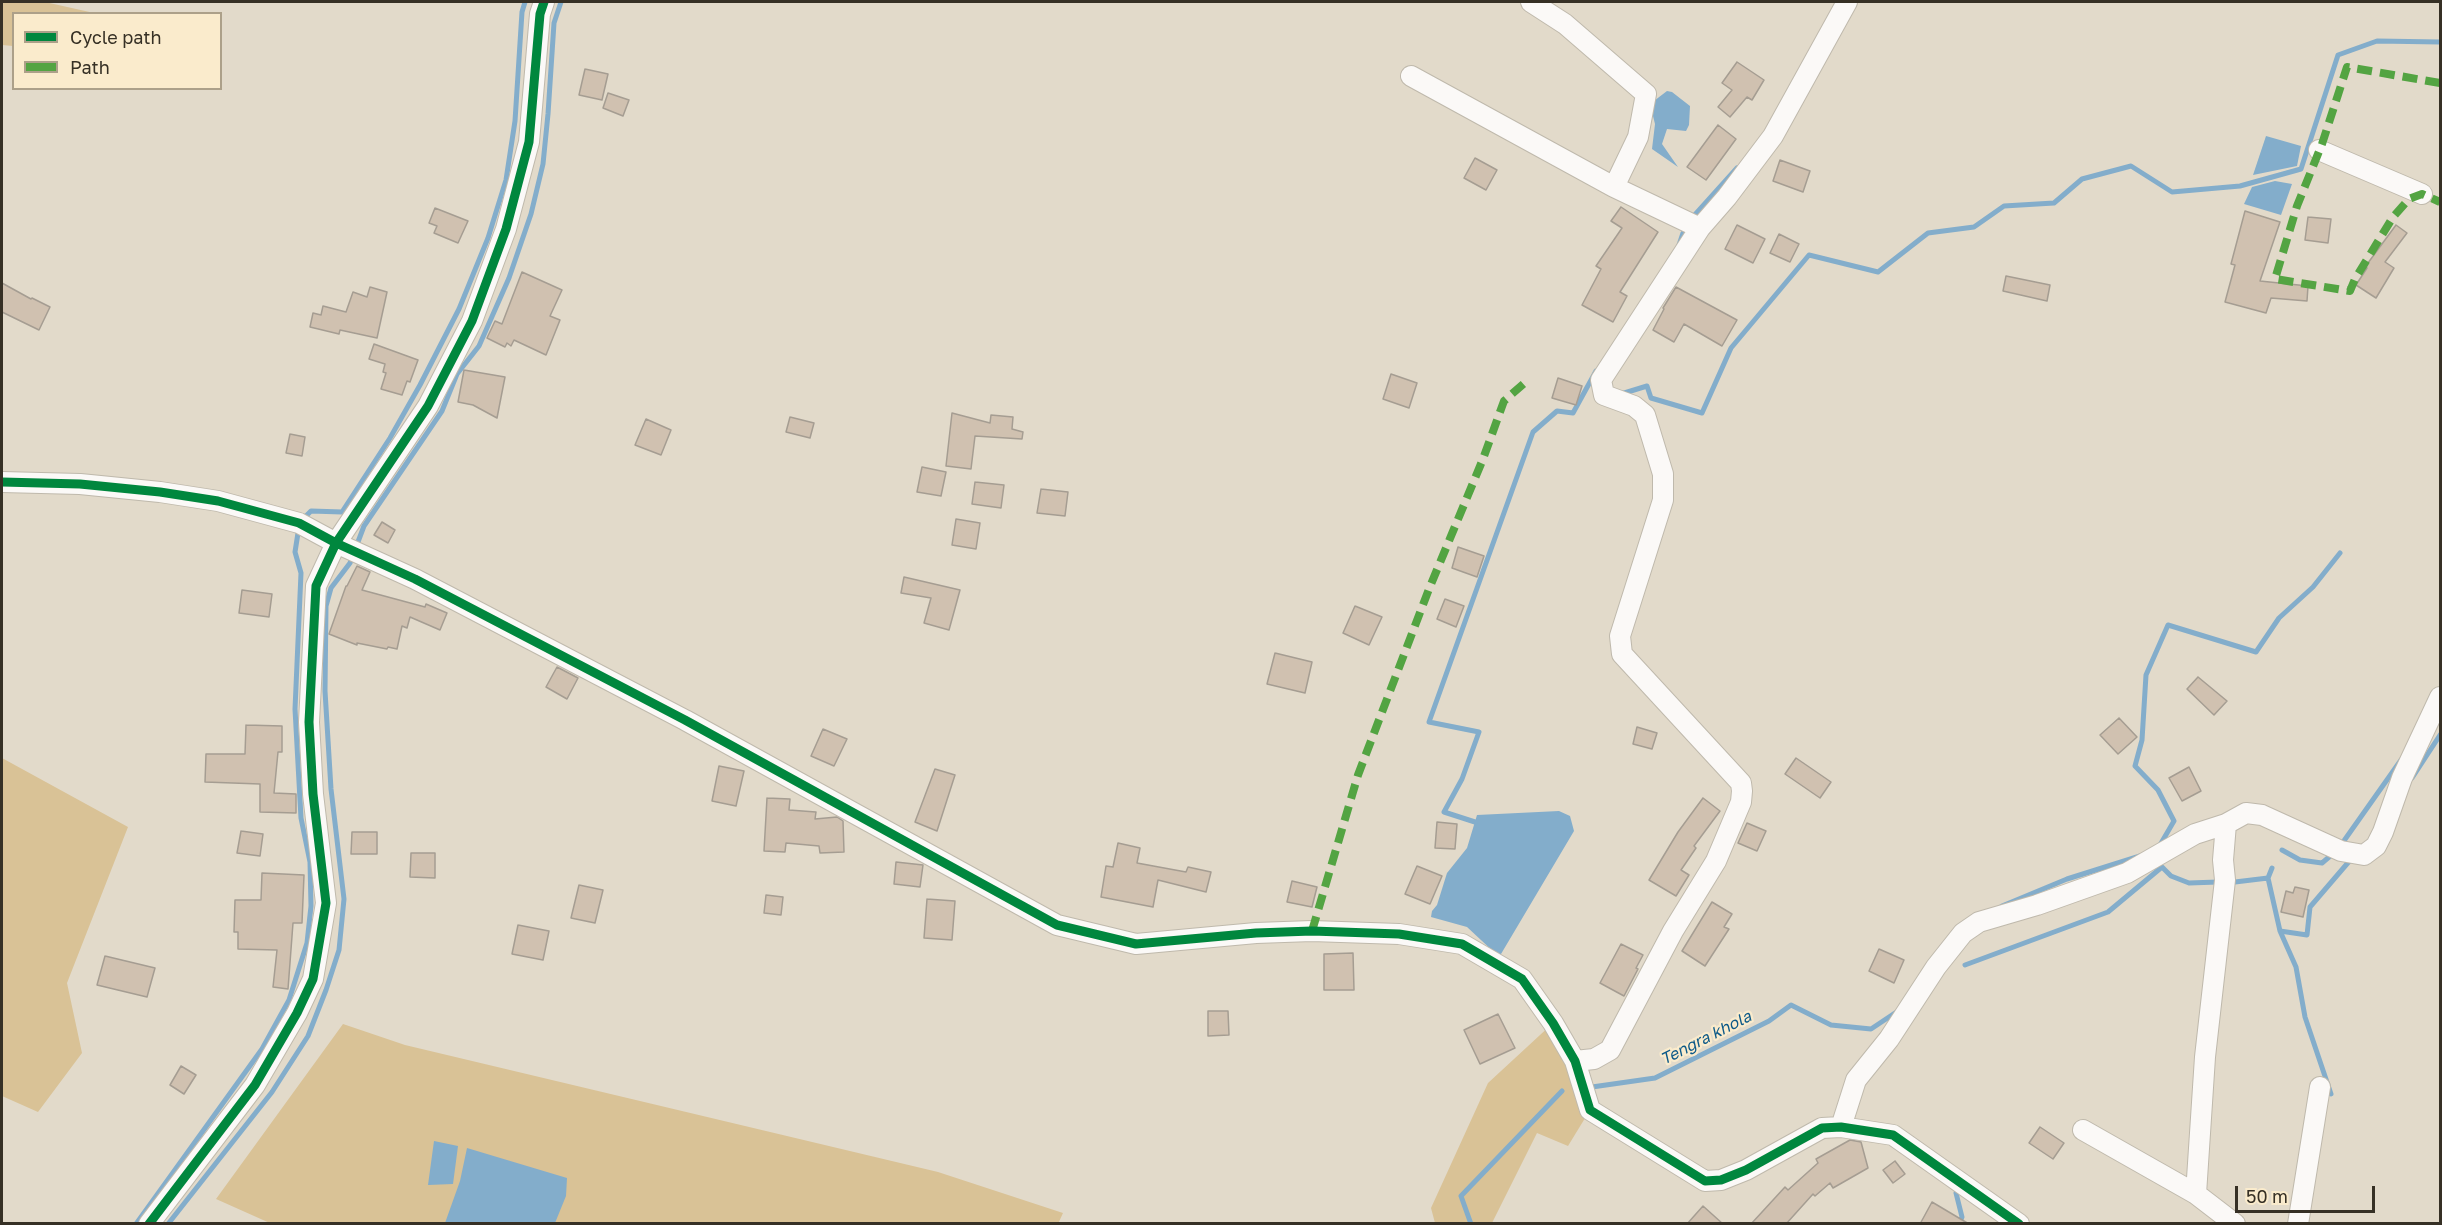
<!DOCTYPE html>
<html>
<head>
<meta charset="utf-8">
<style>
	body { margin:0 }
	#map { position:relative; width:2442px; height:1225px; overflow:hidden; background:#e2daca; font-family:"Golos Text",sans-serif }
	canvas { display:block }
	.frame { position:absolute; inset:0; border:3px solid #363025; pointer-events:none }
	.legend { position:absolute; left:12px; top:12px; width:210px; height:78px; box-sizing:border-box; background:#faebcc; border:2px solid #aca089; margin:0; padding:8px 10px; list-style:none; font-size:18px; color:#363025 }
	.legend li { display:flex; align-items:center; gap:12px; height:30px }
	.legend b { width:30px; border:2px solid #aca089 }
	.scale { position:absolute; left:2235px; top:1186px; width:140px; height:27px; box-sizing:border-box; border:3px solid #363025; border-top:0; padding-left:8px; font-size:18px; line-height:21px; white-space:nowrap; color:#363025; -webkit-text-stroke:4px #faebcc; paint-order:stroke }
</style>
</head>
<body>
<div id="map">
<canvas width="2442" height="1225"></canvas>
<div class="frame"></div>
<ul class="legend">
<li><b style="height:8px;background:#00873e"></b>Cycle path</li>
<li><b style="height:8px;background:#53a442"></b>Path</li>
</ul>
<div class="scale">50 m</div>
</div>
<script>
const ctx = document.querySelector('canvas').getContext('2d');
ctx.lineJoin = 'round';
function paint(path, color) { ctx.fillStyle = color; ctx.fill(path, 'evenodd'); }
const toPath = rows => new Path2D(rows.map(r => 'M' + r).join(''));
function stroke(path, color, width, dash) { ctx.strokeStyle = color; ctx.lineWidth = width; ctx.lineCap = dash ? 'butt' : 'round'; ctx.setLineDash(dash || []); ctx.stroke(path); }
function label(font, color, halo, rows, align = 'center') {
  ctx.font = font + ' "Golos Text",sans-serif'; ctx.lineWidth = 4.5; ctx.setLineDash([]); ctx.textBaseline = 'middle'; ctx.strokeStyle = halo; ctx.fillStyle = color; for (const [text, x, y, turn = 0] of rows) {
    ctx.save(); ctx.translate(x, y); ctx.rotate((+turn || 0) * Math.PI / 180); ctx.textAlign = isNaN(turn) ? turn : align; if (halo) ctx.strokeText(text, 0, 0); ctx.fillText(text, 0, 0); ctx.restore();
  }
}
paint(toPath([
	[2,2,45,2,94,13,14,14,13,46,2,45],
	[2,758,128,827,67,983,82,1053,38,1112,2,1096],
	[1553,1023,1590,1110,1568,1146,1537,1133,1492,1223,1435,1223,1431,1208,1488,1083],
	[343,1024,405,1045,938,1172,1063,1213,1058,1224,272,1224,216,1199]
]), '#d9c296');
paint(toPath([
	[1667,91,1672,92,1690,106,1689,125,1686,131,1667,129,1662,144,1678,167,1652,149,1655,124,1650,104],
	[2266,136,2301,146,2297,166,2253,175],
	[2275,181,2292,184,2281,215,2244,204,2252,187],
	[1559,811,1570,816,1574,831,1501,954,1496,954,1467,927,1431,917,1432,911,1437,905,1447,873,1467,848,1477,815],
	[434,1141,458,1146,453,1184,428,1185],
	[467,1148,567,1178,566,1196,555,1223,445,1223,460,1181]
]), '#83adcb');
stroke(toPath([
	[1692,218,1737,168],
	[1679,245,1683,233],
	[1621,394,1647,386,1651,398,1702,413,1731,348,1809,255,1878,272,1928,233,1974,227,2004,206,2054,203,2082,179,2131,166,2172,192,2240,186,2301,169,2338,55,2377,41,2440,42],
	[305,517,311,511,342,512,390,438,420,385,459,309,488,238,506,180,515,121,522,12,525,2],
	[2412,778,2440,735],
	[1475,822,1444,812,1462,779,1479,732,1429,722,1533,432,1557,411,1573,413,1596,371],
	[2160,845,2174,821,2158,790,2135,766,2142,740,2146,675,2168,625,2256,652,2279,618,2313,587,2340,553],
	[2341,845,2401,760],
	[2282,850,2300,860,2322,863,2335,852],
	[2268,878,2272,868],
	[2235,882,2268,878,2280,931,2296,967,2305,1017,2331,1094],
	[2002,906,2067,879,2140,856],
	[2280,931,2307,935,2310,907,2352,858],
	[1965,965,2108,912,2162,867,2171,876,2189,883,2218,882],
	[1592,1087,1655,1078,1769,1021,1791,1005,1831,1025,1871,1029,1898,1011],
	[1956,1193,1962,1217,1959,1224],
	[136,1224,262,1049,289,1000,307,943,311,906,310,862,301,818,295,709,301,573,295,552,298,533],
	[168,1224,272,1092,308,1036,326,990,339,950,344,899,331,789,325,691,326,606,331,588,350,563,364,526,442,411,457,374,479,346,509,278,531,214,543,164,548,114,554,23,561,2],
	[1471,1224,1461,1196,1562,1091]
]), '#83adcb', 5);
const building = toPath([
	[1737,62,1764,80,1752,100,1747,97,1730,117,1718,107,1732,90,1722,83,1737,62],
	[585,69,608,74,602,100,579,95,585,69],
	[608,93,629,100,623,116,603,108,608,93],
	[1718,125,1736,139,1706,180,1687,167,1718,125],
	[1475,158,1497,170,1486,190,1464,178,1475,158],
	[1780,160,1810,171,1803,192,1773,181,1780,160],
	[1621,207,1658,232,1620,292,1627,296,1613,322,1582,305,1601,269,1596,266,1622,228,1611,221,1621,207],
	[435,208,468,221,458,243,434,233,437,226,429,223,435,208],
	[2245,211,2280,222,2260,281,2308,286,2307,301,2271,298,2266,313,2225,302,2235,265,2231,264,2245,211],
	[2308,217,2331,219,2328,243,2305,240,2308,217],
	[1737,225,1765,239,1753,263,1725,249,1737,225],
	[2396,225,2407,233,2385,262,2394,268,2376,298,2356,285,2367,268,2365,267,2396,225],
	[1779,234,1799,244,1790,262,1770,253,1779,234],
	[522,272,562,290,550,316,560,320,546,355,514,340,511,346,507,343,505,347,487,338,495,321,502,324,522,272],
	[2006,276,2050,285,2047,301,2003,291,2006,276],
	[2,283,31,299,32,298,50,307,39,330,2,312,2,283],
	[370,287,387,292,377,338,340,330,339,334,310,327,313,313,321,315,323,306,346,312,353,292,367,297,370,287],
	[1676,287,1737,320,1722,346,1684,324,1674,342,1653,330,1664,309,1663,308,1676,287],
	[374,344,418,360,410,382,407,381,402,395,381,389,386,373,383,372,385,364,369,359,374,344],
	[464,370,505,377,497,418,473,405,458,402,464,370],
	[1391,374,1417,383,1409,408,1383,399,1391,374],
	[1558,378,1582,386,1576,405,1552,398,1558,378],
	[952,413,990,423,991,415,1013,417,1012,429,1023,432,1022,439,975,436,971,469,946,466,952,413],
	[790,417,814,423,810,438,786,432,790,417],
	[646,419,671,430,661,455,635,445,646,419],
	[290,434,305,437,302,456,286,453,290,434],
	[922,467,946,472,941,496,917,492,922,467],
	[975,482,1004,485,1001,508,972,504,975,482],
	[1041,489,1068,492,1065,516,1037,513,1041,489],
	[956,519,980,523,976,549,952,545,956,519],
	[382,522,395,530,388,543,374,535,382,522],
	[1458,547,1484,556,1477,577,1452,568,1458,547],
	[357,566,370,572,362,590,425,607,426,604,447,613,440,630,410,617,407,628,402,626,397,649,388,647,387,649,357,643,357,645,329,634,346,586,347,586,357,566],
	[904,577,960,590,949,630,924,623,931,598,901,593,904,577],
	[242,590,272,594,269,617,239,613,242,590],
	[1445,599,1464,606,1456,627,1437,619,1445,599],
	[1355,606,1382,617,1369,645,1343,633,1355,606],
	[1275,653,1312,662,1305,693,1267,684,1275,653],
	[557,667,578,678,567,699,546,687,557,667],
	[2198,677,2227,701,2214,715,2187,689,2198,677],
	[2119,718,2137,737,2118,754,2100,735,2119,718],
	[246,725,282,726,282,752,278,752,274,793,296,794,296,813,260,812,260,784,205,782,206,754,245,754,246,725],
	[1637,727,1657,733,1652,749,1633,744,1637,727],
	[823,729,847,739,834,766,811,756,823,729],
	[1796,758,1831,782,1820,798,1785,774,1796,758],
	[719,766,744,771,736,806,712,801,719,766],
	[2189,767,2201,791,2182,801,2169,778,2189,767],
	[935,769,955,775,937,831,915,822,935,769],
	[767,798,790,799,789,810,816,812,815,819,837,817,843,821,844,852,820,853,819,846,786,843,785,852,764,851,767,798],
	[1703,798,1720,811,1694,846,1696,848,1681,870,1689,875,1676,896,1649,880,1678,832,1703,798],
	[1437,822,1457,824,1455,849,1435,848,1437,822],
	[1747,823,1766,831,1757,851,1738,843,1747,823],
	[241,831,263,834,260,856,237,853,241,831],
	[352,832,377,832,377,854,351,854,352,832],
	[1118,843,1140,848,1137,863,1186,872,1188,867,1211,872,1206,892,1158,880,1153,907,1101,897,1106,866,1113,867,1118,843],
	[411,853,435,853,435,878,410,877,411,853],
	[896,862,923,865,920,887,894,884,896,862],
	[1417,866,1442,876,1430,904,1405,894,1417,866],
	[262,873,304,875,302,923,293,923,288,989,273,987,277,950,238,949,238,932,234,932,235,900,261,900,262,873],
	[1292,881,1317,887,1312,907,1287,902,1292,881],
	[579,885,603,890,595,923,571,918,579,885],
	[2295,887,2309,890,2303,917,2281,912,2286,891,2293,893,2295,887],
	[766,895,783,897,781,915,764,913,766,895],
	[927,899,955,901,952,940,924,938,927,899],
	[1712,902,1732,914,1724,927,1729,929,1705,966,1682,951,1712,902],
	[518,925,549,931,543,960,512,954,518,925],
	[1621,944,1643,955,1636,968,1638,969,1624,996,1600,983,1621,944],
	[1879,949,1904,960,1894,983,1869,971,1879,949],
	[1353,953,1354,990,1324,990,1324,954,1353,953],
	[105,956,155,968,147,997,97,985,105,956],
	[1208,1011,1228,1011,1229,1035,1208,1036,1208,1011],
	[1498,1014,1515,1048,1480,1064,1464,1030,1498,1014],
	[181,1066,196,1075,184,1094,170,1085,181,1066],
	[2040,1127,2064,1143,2053,1159,2029,1143,2040,1127],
	[1850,1140,1861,1142,1868,1168,1833,1188,1830,1183,1815,1196,1813,1194,1786,1224,1751,1224,1785,1187,1788,1190,1818,1163,1816,1159,1850,1140],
	[1895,1161,1905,1174,1893,1183,1883,1170,1895,1161],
	[1932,1202,1969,1224,1920,1224,1932,1202],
	[1703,1206,1723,1224,1687,1224,1703,1206]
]);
paint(building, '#d0c1b0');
stroke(building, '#a59d92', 1.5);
const minor = toPath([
	[1531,2,1565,24,1646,94,1638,137,1614,187,1700,228],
	[1411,76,1614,187],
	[2319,150,2422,194],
	[2,482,80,484,160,492,218,501,299,523,336,543,415,579,685,720,1057,925,1136,944,1256,933,1312,931,1399,934,1462,944,1522,979,1553,1023,1575,1061,1590,1110,1705,1181,1721,1180,1746,1170,1822,1128,1841,1127,1893,1135,2019,1224],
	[1575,1061,1594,1059,1610,1050,1673,931,1716,861,1741,802,1742,791,1741,783,1622,654,1620,636,1663,500,1663,474,1645,415,1634,406,1604,395,1601,380,1700,228,1727,197,1773,136,1847,2],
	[1841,1127,1856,1080,1889,1039,1936,967,1963,933,1979,922,2037,905,2127,873,2195,834,2226,824,2246,813,2262,815,2341,851,2364,855,2376,846,2383,832,2402,778,2440,697],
	[2083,1130,2196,1194,2235,1224],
	[2196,1194,2205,1057,2225,880,2223,860,2226,824],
	[149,1224,255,1085,297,1013,313,979,326,903,313,794,309,722,316,586,336,543,428,406,472,321,506,229,529,142,540,14,544,2],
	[2298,1224,2320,1087]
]);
stroke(minor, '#bfb9ac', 22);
stroke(minor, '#fbf9f7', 20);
stroke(toPath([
	[2440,83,2347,67,2322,144,2297,206,2275,279,2350,291,2355,279,2393,217,2409,199,2422,194,2440,202],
	[1312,931,1358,775,1429,589,1483,459,1504,401,1529,379]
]), '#53a442', 8, [15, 8]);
stroke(toPath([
	[2,482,80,484,160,492,218,501,299,523,336,543,415,579,685,720,1057,925,1136,944,1256,933,1312,931,1399,934,1462,944,1522,979,1553,1023,1575,1061,1590,1110,1705,1181,1721,1180,1746,1170,1822,1128,1841,1127,1893,1135,2019,1224],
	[149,1224,255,1085,297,1013,313,979,326,903,313,794,309,722,316,586,336,543,428,406,472,321,506,229,529,142,540,14,544,2]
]), '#00873e', 9);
label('italic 16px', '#0c5988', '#faebcc', [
	["Tengra khola",1706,1038,-27]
]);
</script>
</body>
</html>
